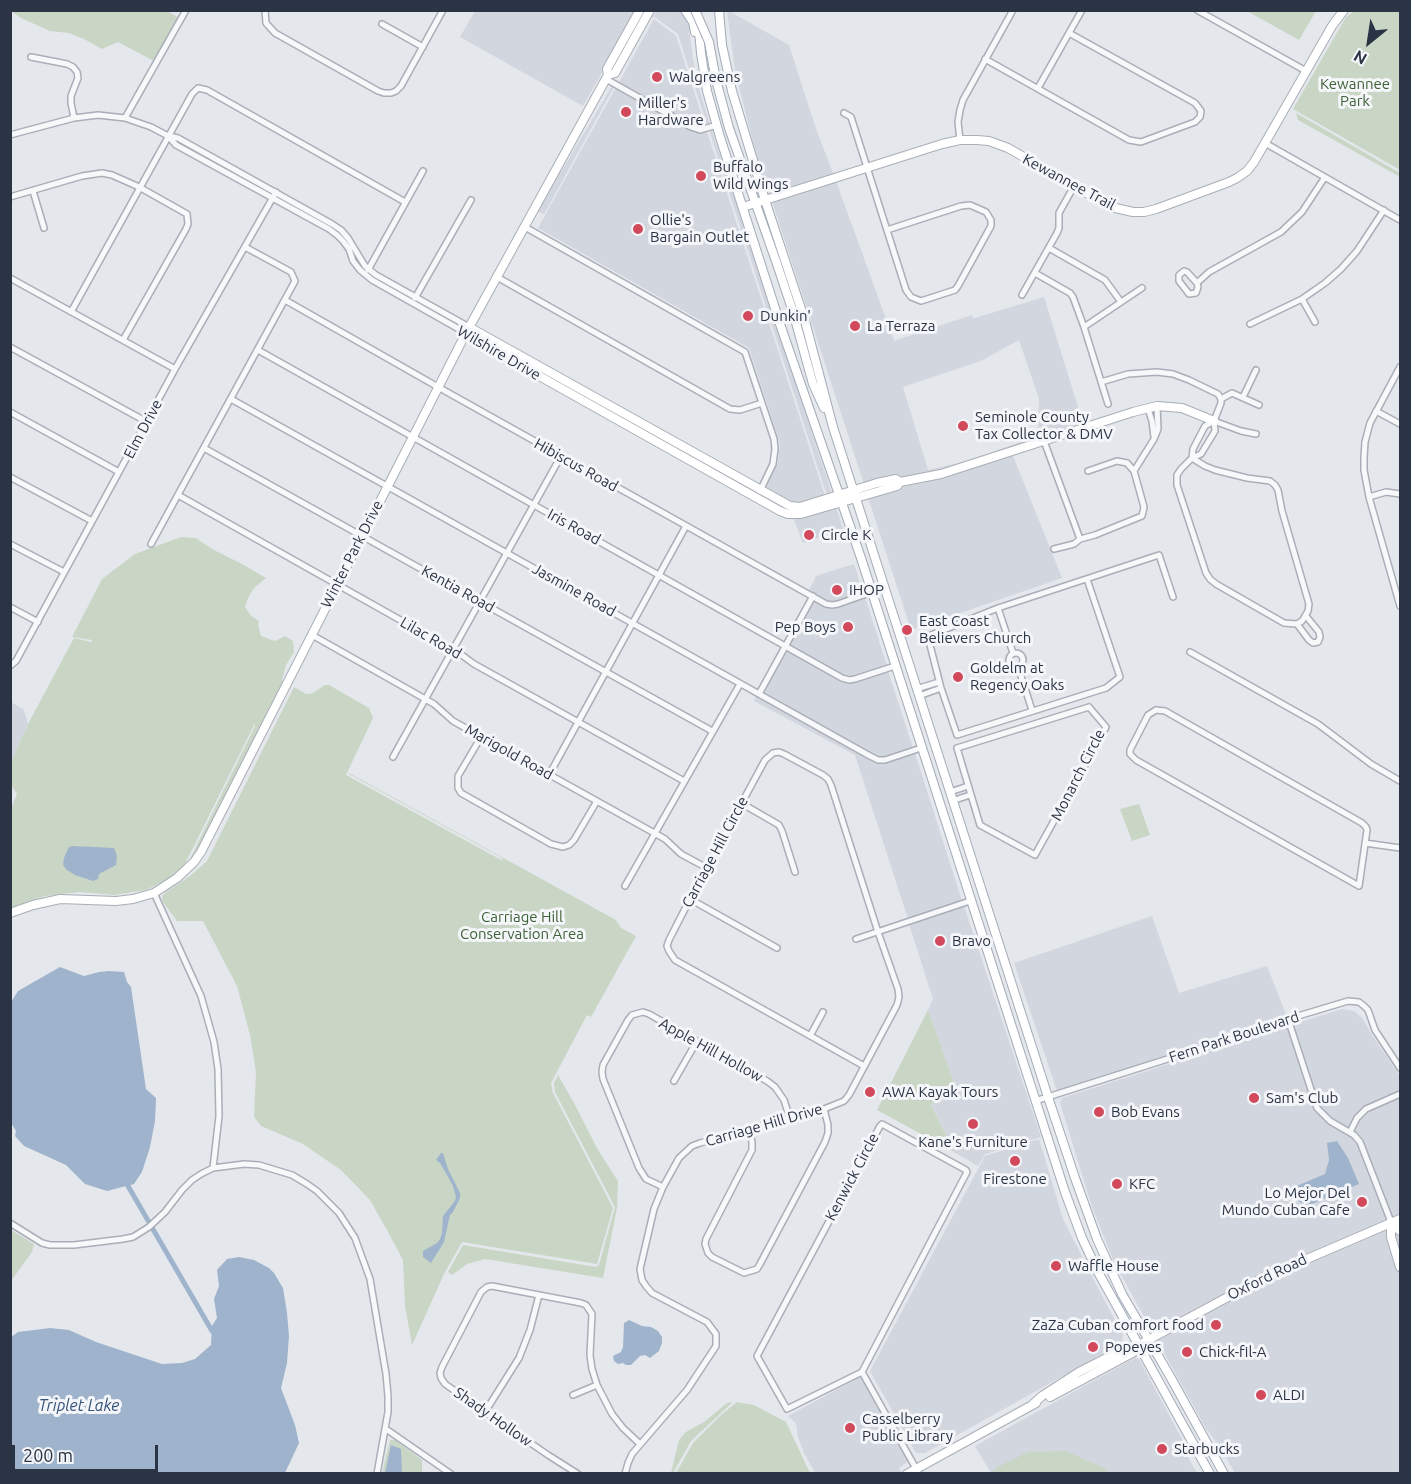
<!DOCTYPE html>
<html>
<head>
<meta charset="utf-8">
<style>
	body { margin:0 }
	#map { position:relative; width:1411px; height:1484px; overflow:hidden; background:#e4e7ec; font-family:Ubuntu,sans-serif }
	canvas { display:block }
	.frame { position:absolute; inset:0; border:12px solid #2b3445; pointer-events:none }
	.north { position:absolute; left:1339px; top:12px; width:60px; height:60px; -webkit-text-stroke:4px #f4f6f9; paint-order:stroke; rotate:210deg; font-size:16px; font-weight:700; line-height:24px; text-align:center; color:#2b3445 }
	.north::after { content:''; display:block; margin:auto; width:21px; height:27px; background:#2b3445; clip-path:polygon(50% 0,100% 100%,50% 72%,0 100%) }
	.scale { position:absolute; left:12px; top:1445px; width:146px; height:27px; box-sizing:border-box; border:3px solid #2b3445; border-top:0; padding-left:8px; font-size:18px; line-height:21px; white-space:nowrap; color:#2b3445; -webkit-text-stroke:4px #f4f6f9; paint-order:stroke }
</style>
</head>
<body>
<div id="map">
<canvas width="1411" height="1484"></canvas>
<div class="frame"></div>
<div class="north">N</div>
<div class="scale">200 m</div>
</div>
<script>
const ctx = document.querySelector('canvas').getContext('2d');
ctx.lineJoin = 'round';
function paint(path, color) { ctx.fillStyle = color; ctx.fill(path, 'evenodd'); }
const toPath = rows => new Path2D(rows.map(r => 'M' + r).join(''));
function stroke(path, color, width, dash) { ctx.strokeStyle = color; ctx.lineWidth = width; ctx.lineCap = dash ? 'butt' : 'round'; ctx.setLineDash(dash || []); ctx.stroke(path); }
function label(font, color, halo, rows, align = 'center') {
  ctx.font = font + ' Ubuntu,sans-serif'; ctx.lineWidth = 6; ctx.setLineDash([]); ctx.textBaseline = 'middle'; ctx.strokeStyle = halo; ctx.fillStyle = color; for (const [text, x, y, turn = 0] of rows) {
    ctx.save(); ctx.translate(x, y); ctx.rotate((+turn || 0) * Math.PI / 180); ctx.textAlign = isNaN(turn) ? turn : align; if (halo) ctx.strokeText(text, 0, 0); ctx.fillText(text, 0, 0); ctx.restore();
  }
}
paint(toPath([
	[475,11,637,11,583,106,460,37],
	[657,11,682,11,688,20,693,59,700,92,710,124,707,125,678,34,655,17,652,17],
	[727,11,729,11,789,45,815,126,834,176,770,196,754,147,735,70],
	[654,19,676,36,825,496,803,503,787,502,768,491,767,486,778,462,780,444,749,348,538,228],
	[612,86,614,87,544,214,537,211,559,171,561,172],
	[709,130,712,130,832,494,827,496],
	[836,181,894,341,972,315,973,318,975,318,1044,297,1082,420,1086,421,1040,439,1038,434,1039,399,1019,340,981,361,903,387,928,470,968,461,1023,441,1025,445,920,476,864,484,772,201],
	[1014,454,1013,456,1062,578,911,630,868,497,901,485,941,477],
	[836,507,843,529,803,543,794,520,790,517],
	[854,564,863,592,832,602,827,601,809,591,816,576],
	[865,597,887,666,855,676,850,677,843,675,789,644,814,600,824,606,832,608],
	[786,649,848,682,856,682,888,671,913,748,885,757,879,757,762,693],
	[756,696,877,762,886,763,915,753,962,901,908,919,855,755,754,701],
	[11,702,24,710,28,724,11,761],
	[964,906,1041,1137,985,1154,978,1166,954,1152,931,1103,957,1091,928,1010,933,999,909,924],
	[1152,916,1179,993,1267,966,1287,1017,1057,1091,1014,963],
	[1342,1009,1354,1011,1363,1019,1372,1035,1400,1076,1400,1473,1235,1473,1220,1447,1205,1427,1114,1262,1092,1207,1060,1103,1062,1098],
	[1039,1139,1063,1219,1100,1292,1123,1335,1122,1343,925,1453,916,1453,870,1371,985,1156],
	[1135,1358,1139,1359,1183,1441,1182,1447,1197,1473,991,1473,975,1446],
	[861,1375,909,1461,899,1468,902,1473,815,1473,804,1453,798,1437,796,1423,788,1416,853,1381]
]), '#d2d6de');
paint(toPath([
	[167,11,178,17,154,61,118,42,102,49,84,39,69,33,50,31,21,18,11,11],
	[1247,11,1316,11,1299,40],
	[1354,11,1400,11,1400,170,1293,109,1342,24,1346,17],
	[1296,113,1400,173,1400,177,1298,120],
	[181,537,196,538,212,549,242,564,266,578,254,588,248,598,245,607,251,616,259,621,258,624,261,636,275,641,285,636,293,641,294,652,286,665,282,680,284,683,199,850,186,867,255,726,255,723,184,866,166,880,146,890,114,895,80,892,45,896,11,908,10,811,17,794,11,785,11,761,28,724,74,638,91,642,92,640,72,637,102,579,135,554],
	[325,685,329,685,369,708,373,718,346,775,503,861,502,858,349,774,349,773,616,920,621,928,636,936,591,1017,589,1016,588,1019,589,1016,587,1015,551,1083,553,1093,613,1208,597,1264,462,1242,444,1274,412,1345,405,1306,403,1260,387,1230,370,1200,341,1170,303,1144,261,1126,254,1117,256,1072,250,1035,237,986,203,921,177,921,163,902,162,896,166,892,190,876,207,861,294,687,306,694,311,694],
	[1139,804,1150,835,1132,841,1120,809],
	[928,1010,957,1091,931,1104,954,1152,877,1110],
	[558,1075,574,1103,598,1150,618,1181,617,1208,603,1278,485,1259,467,1264,452,1275,448,1272,463,1245,596,1267,599,1265,615,1207,555,1092,554,1083],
	[11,1230,34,1244,32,1252,11,1281],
	[733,1402,721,1413,691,1441,673,1473,671,1473,679,1440,686,1432,704,1422,727,1403],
	[737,1402,754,1405,786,1422,810,1473,676,1473,693,1443,722,1414],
	[390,1440,395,1440,422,1460,422,1473,382,1474],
	[1066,1451,1106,1469,1108,1473,991,1473,996,1468,1028,1452]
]), '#c9d6c5');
paint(toPath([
	[72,846,114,848,117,856,116,865,99,874,98,879,93,881,75,875,67,870,63,865,64,858,67,851,69,847],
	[60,967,84,976,99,972,109,971,124,972,127,982,131,987,146,1089,156,1098,155,1121,150,1147,142,1172,134,1184,107,1191,85,1184,66,1165,24,1146,15,1136,16,1131,10,1121,11,1002,18,991],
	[1337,1141,1348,1158,1359,1184,1307,1206,1285,1193,1287,1190,1325,1174,1329,1160,1327,1143],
	[441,1153,443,1153,448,1169,460,1193,460,1198,453,1212,450,1215,444,1242,431,1263,423,1257,423,1251,437,1243,440,1239,442,1233,443,1216,455,1201,456,1197,453,1186,447,1175,440,1163,436,1160],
	[239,1257,254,1260,269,1268,274,1273,283,1288,287,1313,289,1336,287,1363,281,1388,295,1425,299,1443,285,1473,11,1473,11,1337,18,1332,50,1328,69,1330,96,1342,162,1364,182,1363,195,1359,211,1345,212,1326,217,1318,214,1299,219,1286,217,1270,227,1259],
	[629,1320,642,1326,651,1327,658,1331,662,1337,662,1343,659,1351,650,1358,645,1355,640,1356,631,1365,626,1365,623,1363,618,1364,614,1361,613,1356,621,1352,623,1347,624,1323],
	[391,1445,401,1449,402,1473,385,1473]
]), '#9fb4cc');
stroke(toPath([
	[128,1186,212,1331]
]), '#9fb4cc', 5);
const street = toPath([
	[265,10,266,23,275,33,378,91,384,93,391,93,396,91,401,86,443,10],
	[1197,10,1306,71],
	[382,24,423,47],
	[31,57,67,64,73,67,77,72,78,78,71,96,71,103,74,118],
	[985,59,1129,140,1141,142,1195,122,1200,117,1201,111,1195,103,1069,33],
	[606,79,691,127,700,130,717,125],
	[1038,88,1082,10],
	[844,113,851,117,906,290,911,297,921,301,955,290,958,286,991,226,991,220,986,212,970,205,961,206,887,230],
	[125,118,186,10],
	[10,135,74,118,98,115,125,118,151,127,168,136,176,145,329,229,337,235,343,241,349,249,353,261,360,270,372,280,466,333],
	[169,136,178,138,332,224,341,230,348,238,365,266,376,275,469,327],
	[960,140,958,122,960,110,963,100,1013,10],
	[1265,143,1400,220],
	[33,191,44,228],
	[10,197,82,176,102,173,112,175,139,187,187,214,188,224,186,229,123,340],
	[525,227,745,352,774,439,775,449,773,464,760,491],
	[1049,248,1105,280,1121,302],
	[368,270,423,171],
	[1035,273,1070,293,1073,297,1084,327,1108,404],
	[497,277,730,409,740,410,762,403],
	[10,278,175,369],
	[1197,283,1187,272,1184,271,1179,275,1179,281,1186,290,1189,294,1196,293,1198,287,1197,283,1209,272,1281,232,1302,212,1325,177],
	[1022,295,1057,233,1059,228,1059,213,1074,186],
	[415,298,471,200],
	[1302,299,1315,322],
	[285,300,438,387,826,604,832,605,838,604,872,592],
	[71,312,192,94,198,88,207,90,405,202],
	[1250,324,1302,299,1325,283,1341,269,1357,251,1384,210],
	[1084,327,1142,288],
	[10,347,147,422],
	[258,350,842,678,849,680,855,679,895,666],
	[1400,367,1370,423,1365,442,1364,457,1364,470,1369,497,1400,606],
	[1101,382,1128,374,1157,372,1173,374,1189,380,1218,394,1221,399,1221,403,1214,421,1215,431,1201,454,1192,458,1193,449,1205,426,1214,421],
	[1243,397,1256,370],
	[231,399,870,756,878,760,885,760,921,748],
	[1221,399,1232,393,1259,405],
	[1148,409,1152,421,1154,437],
	[1376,411,1400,424],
	[10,412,119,472],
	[1214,421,1241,431,1256,434],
	[1044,441,1080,539,1095,535,1142,516,1144,507,1134,471,1154,439,1158,429,1157,406],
	[204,448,712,731],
	[1192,458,1205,466,1215,470,1247,478,1270,481,1275,485,1278,490,1282,511,1309,604,1308,611,1302,621,1297,624,1284,623,1216,584,1210,579,1206,573,1177,485,1177,475,1181,469,1192,458],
	[1088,471,1117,461,1127,463,1134,471],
	[10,477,92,521],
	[178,495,459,653,474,664,684,781],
	[1369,497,1386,492,1400,494],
	[10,544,64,572],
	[151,544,295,281,291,272,245,247],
	[1054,549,1074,544,1080,539],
	[1087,579,1120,677,1106,688,957,735,941,688,930,645,931,635,998,608,1159,555,1173,597],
	[10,607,38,622],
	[998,608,1013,653],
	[1297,624,1309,640,1313,643,1318,642,1320,637,1319,632,1306,616],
	[312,635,434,704,453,721,665,839,681,854,707,868],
	[1190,652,1318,724,1371,764,1400,781],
	'1009 660a7 7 0 1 1 14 0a7 7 0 1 1-14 0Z',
	[10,666,16,661,175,369,276,192],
	[1018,667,1032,710],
	[916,689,939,682],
	[759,694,813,596],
	[919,696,941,688],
	[1089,707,1106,727,1035,855,980,825,957,748,1089,707],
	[1156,710,1165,711,1362,823,1366,827,1367,830,1359,886,1136,760,1130,754,1130,750,1148,715,1156,710],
	[481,737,458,776,458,788,461,793,551,844,563,847,569,845,574,840,597,801],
	[393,757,561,456],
	[549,775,686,526],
	[950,792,968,786],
	[952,801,970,795],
	[741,803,779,825,782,831,795,872],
	[1365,843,1400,848],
	[625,886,740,684],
	[154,893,201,996,214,1042,218,1069,219,1116,213,1168],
	[690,899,777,948],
	[856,939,970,901],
	[1288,1019,1317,1108,1330,1121,1354,1135,1360,1142,1391,1222],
	[810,1036,823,1012],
	[674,1081,697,1041],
	[1035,1101,1196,1050,1288,1019,1348,1001,1359,1002,1364,1006,1368,1010,1375,1030,1400,1068],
	[749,1129,752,1142,752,1150,706,1239,705,1244,708,1253,712,1257,744,1273,757,1269,760,1264,825,1142,828,1133,828,1125,824,1109],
	[1350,1132,1357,1118,1366,1109,1400,1094],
	[663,1187,646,1179,639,1168,603,1079,602,1072,603,1065,628,1020,632,1015,643,1012,649,1014,767,1081,775,1087,784,1100,790,1119],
	[10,1223,42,1243,50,1245,74,1245,123,1239,133,1237,149,1227,165,1212,182,1190,192,1180,201,1174,213,1168,244,1164,259,1165,292,1175,307,1184,317,1191,339,1213,355,1238,370,1279,386,1374,388,1396,388,1412,377,1474],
	[862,1372,787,1409,757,1356,880,1126,882,1124,966,1170,967,1172,862,1372,919,1474],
	[573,1395,597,1385],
	[485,1412,519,1358,530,1330,539,1295],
	[386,1429,451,1474],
	[578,1474,548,1455,445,1384,441,1378,440,1373,442,1367,481,1292,487,1287,492,1286,581,1303,586,1305,592,1314,590,1355,592,1369,597,1385,612,1414,623,1428,640,1444],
	[625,1474,628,1463,632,1454,687,1390,716,1346,716,1334,707,1322,652,1293,646,1286,642,1280,640,1269,654,1209,663,1187,679,1158,692,1146,700,1143,824,1109,844,1101,849,1095,897,1005,899,997,898,989,878,932,831,785,828,779,823,775,784,754,779,752,773,753,765,760,690,899,669,940,667,946,669,951,675,960,864,1066]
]);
const secondary = toPath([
	[608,75,615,73,650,10],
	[743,207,942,144,960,140,977,140,989,141,1008,148,1111,207,1133,212,1144,212,1156,209,1229,182,1237,178,1247,171,1254,162,1265,143,1332,26,1344,10],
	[469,327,790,506,800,507,877,483,896,479,900,482],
	[466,333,525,368,780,511,788,514,801,514,897,486,900,482,941,474,1133,412,1157,406,1182,408,1214,421],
	[10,913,33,905,60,899,116,901,133,899,154,893,177,878,194,862,201,852,466,333,608,75,607,69,640,10],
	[1391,1222,1391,1237,1400,1267],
	[1391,1222,1400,1231],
	[1050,1397,1136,1351,1139,1345],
	[1033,1404,1042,1396,1079,1372,1128,1347,1139,1345,1148,1340,1265,1277,1400,1219],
	[907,1474,1036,1403]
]);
const primary = toPath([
	[685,10,693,22,695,32],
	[719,10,722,45,732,91,765,200,805,321,833,427,1048,1097,1075,1178,1097,1239,1122,1294,1171,1378,1224,1474],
	[698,20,701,53,707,91,720,137,781,327,861,558,1065,1192,1082,1238,1098,1272,1210,1474],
	[713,64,716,80,729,128,777,264,793,312,813,384,824,408]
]);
stroke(street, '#a9aeb7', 8);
stroke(secondary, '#a9aeb7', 10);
stroke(primary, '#a3abb8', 10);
stroke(street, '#f7f8fa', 5);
stroke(secondary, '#fff', 8);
stroke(primary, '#fff', 8);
const primaryBridge = toPath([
	[695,10,709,42,713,64]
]);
stroke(primaryBridge, '#a3abb8', 10, []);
stroke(primaryBridge, '#fff', 8);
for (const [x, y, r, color] of [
	[657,77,6,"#d1495b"],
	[626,112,6,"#d1495b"],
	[701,176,6,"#d1495b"],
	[638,229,6,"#d1495b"],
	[748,316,6,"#d1495b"],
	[855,326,6,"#d1495b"],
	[963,426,6,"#d1495b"],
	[809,535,6,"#d1495b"],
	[837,590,6,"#d1495b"],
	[848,627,6,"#d1495b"],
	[907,630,6,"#d1495b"],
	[958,677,6,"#d1495b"],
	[940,941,6,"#d1495b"],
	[870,1092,6,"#d1495b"],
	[1254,1098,6,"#d1495b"],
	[1099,1112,6,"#d1495b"],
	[973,1124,6,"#d1495b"],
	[1015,1161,6,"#d1495b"],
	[1117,1184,6,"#d1495b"],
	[1362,1202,6,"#d1495b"],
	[1056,1266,6,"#d1495b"],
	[1216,1325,6,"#d1495b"],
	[1093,1347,6,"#d1495b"],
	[1187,1352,6,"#d1495b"],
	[1261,1395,6,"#d1495b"],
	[850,1428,6,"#d1495b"],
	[1162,1449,6,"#d1495b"]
]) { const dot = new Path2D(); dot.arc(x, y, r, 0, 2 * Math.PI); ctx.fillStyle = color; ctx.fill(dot); stroke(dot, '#f4f6f9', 2); }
label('15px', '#2b3445', '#f4f6f9', [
	["Walgreens",669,77],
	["Miller's",638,103],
	["Hardware",638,120],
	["Buffalo",713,167],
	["Wild Wings",713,184],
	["Ollie's",650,220],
	["Bargain Outlet",650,237],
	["Dunkin'",760,316],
	["La Terraza",867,326],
	["Seminole County",975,417],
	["Tax Collector & DMV",975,434],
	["Circle K",821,535],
	["IHOP",849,590],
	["East Coast",919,621],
	["Believers Church",919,638],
	["Pep Boys",836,627,"right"],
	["Goldelm at",970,668],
	["Regency Oaks",970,685],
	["Bravo",952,941],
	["AWA Kayak Tours",882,1092],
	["Sam's Club",1266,1098],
	["Bob Evans",1111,1112],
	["Kane's Furniture",973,1142,"center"],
	["Firestone",1015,1179,"center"],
	["KFC",1129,1184],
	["Lo Mejor Del",1350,1193,"right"],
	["Mundo Cuban Cafe",1350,1210,"right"],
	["Waffle House",1068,1266],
	["ZaZa Cuban comfort food",1204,1325,"right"],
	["Popeyes",1105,1347],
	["Chick-fil-A",1199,1352],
	["ALDI",1273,1395],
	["Casselberry",862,1419],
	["Public Library",862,1436],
	["Starbucks",1174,1449]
], 'left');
label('15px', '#3f6138', '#f4f6f9', [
	["Kewannee",1355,84],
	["Park",1355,101],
	["Carriage Hill",522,917],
	["Conservation Area",522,934]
]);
label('15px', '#2b3445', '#f4f6f9', [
	["Kewannee Trail",1069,182,28],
	["Wilshire Drive",499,353,30],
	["Elm Drive",143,429,-62],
	["Hibiscus Road",576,465,29],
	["Iris Road",574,527,29],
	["Winter Park Drive",352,554,-63],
	["Kentia Road",458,589,29],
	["Jasmine Road",574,590,29],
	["Lilac Road",431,638,30],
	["Marigold Road",509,752,29],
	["Monarch Circle",1078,775,-63],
	["Carriage Hill Circle",715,852,-62],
	["Fern Park Boulevard",1234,1037,-18],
	["Apple Hill Hollow",711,1050,29],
	["Carriage Hill Drive",764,1125,-16],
	["Kenwick Circle",852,1177,-62],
	["Oxford Road",1267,1277,-26],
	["Shady Hollow",493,1417,35]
]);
label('italic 16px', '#34527a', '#f4f6f9', [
	["Triplet Lake",79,1406]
]);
</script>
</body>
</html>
